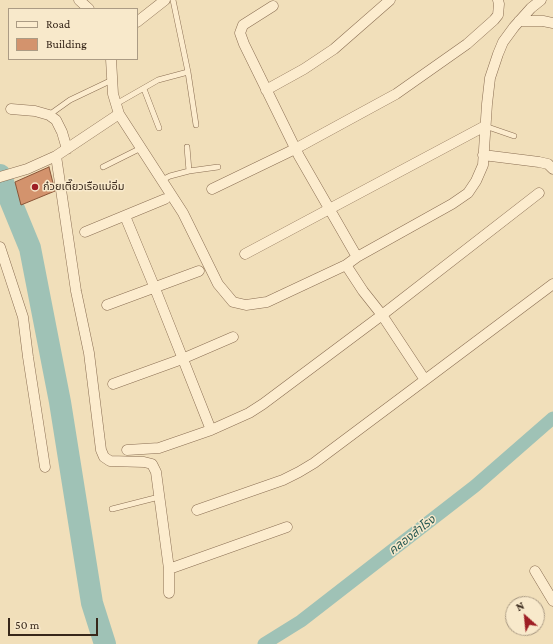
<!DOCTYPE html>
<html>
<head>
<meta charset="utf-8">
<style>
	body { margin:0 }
	#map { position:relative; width:553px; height:644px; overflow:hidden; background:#f1dfba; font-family:"Crimson Pro",serif }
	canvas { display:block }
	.legend { position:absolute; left:8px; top:8px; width:130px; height:52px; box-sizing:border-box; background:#f8e9cb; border:1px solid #ab9b84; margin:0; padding:5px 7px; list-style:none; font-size:12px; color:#37271a }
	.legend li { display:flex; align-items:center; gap:8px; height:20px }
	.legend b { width:20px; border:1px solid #ab9b84 }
	.north { position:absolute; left:505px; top:596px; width:40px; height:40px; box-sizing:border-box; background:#f8e9cb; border:1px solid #ab9b84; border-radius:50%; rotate:333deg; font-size:11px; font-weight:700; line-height:16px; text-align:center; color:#37271a }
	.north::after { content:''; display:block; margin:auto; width:14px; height:18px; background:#9e1e24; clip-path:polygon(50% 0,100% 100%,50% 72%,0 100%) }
	.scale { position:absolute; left:8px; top:618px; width:90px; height:18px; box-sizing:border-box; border:2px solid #37271a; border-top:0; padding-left:5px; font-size:12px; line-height:14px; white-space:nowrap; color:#37271a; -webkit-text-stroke:3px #f8e9cb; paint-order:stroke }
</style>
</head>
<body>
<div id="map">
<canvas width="553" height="644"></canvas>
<ul class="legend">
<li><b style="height:5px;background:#fcecce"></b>Road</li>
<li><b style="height:11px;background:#d3936d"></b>Building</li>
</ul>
<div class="north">N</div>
<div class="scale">50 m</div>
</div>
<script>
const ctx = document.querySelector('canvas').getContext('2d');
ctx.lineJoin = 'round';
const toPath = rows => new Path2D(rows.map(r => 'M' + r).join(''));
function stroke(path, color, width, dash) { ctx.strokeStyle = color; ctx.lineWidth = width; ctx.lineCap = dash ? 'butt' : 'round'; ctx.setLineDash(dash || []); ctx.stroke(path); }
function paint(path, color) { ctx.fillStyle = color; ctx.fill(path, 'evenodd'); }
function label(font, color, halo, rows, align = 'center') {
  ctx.font = font + ' "Crimson Pro","Noto Sans Thai",serif'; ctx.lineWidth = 3; ctx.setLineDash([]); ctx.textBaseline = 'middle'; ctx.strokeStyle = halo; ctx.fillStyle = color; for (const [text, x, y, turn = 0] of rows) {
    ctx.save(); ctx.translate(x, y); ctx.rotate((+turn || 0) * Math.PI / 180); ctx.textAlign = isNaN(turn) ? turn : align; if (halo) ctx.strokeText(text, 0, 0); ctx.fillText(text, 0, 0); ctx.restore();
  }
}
stroke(toPath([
	[264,644,301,621,475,486,553,418]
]), '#9fc2b6', 13);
stroke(toPath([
	[0,175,30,248,60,402,92,603,105,644]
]), '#9fc2b6', 22);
const building = toPath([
	[49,167,55,191,21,205,15,182,49,167]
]);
paint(building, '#d3936d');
stroke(building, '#8b5537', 1);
const lane = toPath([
	[173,0,188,72,196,125],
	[144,89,159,128],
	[116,104,158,80,188,72],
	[49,115,70,100,112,80],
	[485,126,514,136],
	[187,147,189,171],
	[103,167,141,148],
	[162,180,170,176,189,171,218,167],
	[112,509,159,497]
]);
const street = toPath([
	[79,0,89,9],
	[273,6,243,25,240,33,244,44,299,156,357,257],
	[519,21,543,21,553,23],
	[137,22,165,0],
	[111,59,113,94,119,114,183,213,218,284,233,302,246,305,267,302,346,265,357,257,452,204,468,193,476,181,483,165,487,104,490,78,498,54,503,42,514,27,531,8,541,0],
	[266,90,304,69,334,49,390,0],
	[11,109,35,111,49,115,56,120,62,132,67,149],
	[483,155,539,162,548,164,553,169],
	[56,156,76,291,89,353,101,450,104,457,110,461,144,462,152,464,156,472,169,569,169,593],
	[0,177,27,169,56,156,119,114],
	[212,189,295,149,396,94,467,44,494,20,498,15,499,4,498,0],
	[125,216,154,286,211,430,249,413,263,404,382,315,539,193],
	[85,232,165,199],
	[0,247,23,317,28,357,45,467],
	[245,254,485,126],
	[107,305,199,271],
	[425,380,553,284],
	[113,384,182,359,233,337],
	[127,450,159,448,211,430],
	[197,510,283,480,299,472,314,463,425,380,382,315,363,291,346,265],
	[169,569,287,527],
	[535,571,553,601]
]);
stroke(lane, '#8a6e53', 6);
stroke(street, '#8a6e53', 11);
stroke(lane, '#fcecce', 5);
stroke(street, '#fcecce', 10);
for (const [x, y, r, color] of [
	[35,187,4,"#9e1e24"]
]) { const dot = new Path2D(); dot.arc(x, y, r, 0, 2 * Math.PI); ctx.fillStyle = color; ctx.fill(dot); stroke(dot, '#f8e9cb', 1.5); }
label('11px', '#37271a', '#f8e9cb', [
	["ก๋วยเตี๊ยวเรือแม่อิ่ม",43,187]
], 'left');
label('italic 12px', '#275953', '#f8e9cb', [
	["คลองสำโรง",412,535,-38]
]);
</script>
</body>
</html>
